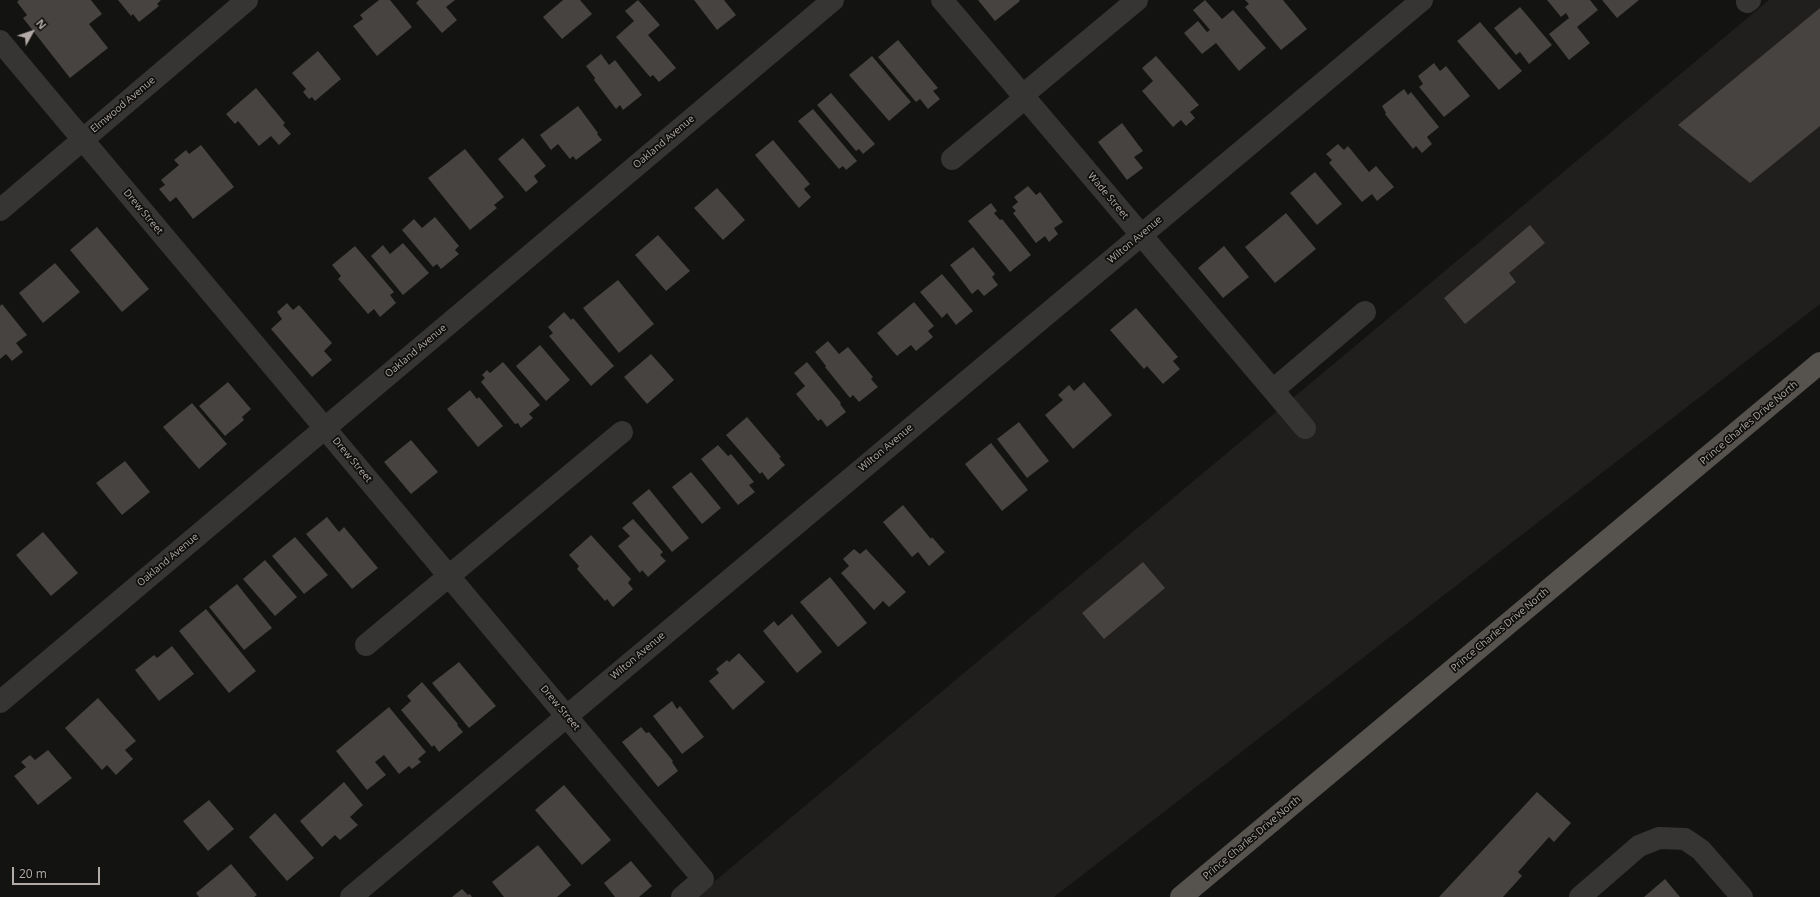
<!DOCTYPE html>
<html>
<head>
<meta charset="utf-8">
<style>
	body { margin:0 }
	#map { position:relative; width:1820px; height:897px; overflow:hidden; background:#131312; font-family:"Open Sans",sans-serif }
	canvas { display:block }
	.north { position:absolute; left:12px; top:12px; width:40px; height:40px; -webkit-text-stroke:3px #0e0e0d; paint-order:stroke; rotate:50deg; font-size:11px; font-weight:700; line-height:16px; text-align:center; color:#b2aaa5 }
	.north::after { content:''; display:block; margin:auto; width:14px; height:18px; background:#b2aaa5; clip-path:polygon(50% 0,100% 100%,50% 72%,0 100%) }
	.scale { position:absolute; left:12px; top:867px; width:88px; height:18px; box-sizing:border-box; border:2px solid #b2aaa5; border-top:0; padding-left:5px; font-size:12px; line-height:14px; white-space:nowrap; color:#b2aaa5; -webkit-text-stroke:3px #0e0e0d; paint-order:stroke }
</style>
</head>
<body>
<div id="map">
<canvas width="1820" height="897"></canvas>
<div class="north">N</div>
<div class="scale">20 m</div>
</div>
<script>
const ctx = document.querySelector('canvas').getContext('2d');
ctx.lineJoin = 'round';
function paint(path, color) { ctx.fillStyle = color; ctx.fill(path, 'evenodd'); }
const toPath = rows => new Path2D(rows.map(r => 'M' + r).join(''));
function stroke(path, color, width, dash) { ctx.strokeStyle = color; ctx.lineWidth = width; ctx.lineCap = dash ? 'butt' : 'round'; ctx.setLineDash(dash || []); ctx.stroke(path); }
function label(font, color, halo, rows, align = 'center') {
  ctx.font = font + ' "Open Sans",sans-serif'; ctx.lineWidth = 3.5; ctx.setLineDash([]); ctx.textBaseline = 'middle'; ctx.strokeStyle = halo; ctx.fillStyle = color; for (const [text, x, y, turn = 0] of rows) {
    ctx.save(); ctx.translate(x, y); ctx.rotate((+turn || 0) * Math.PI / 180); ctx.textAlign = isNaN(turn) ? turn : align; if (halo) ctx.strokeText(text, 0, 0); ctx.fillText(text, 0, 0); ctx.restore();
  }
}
paint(toPath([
	[1769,0,1820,0,1820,304,1054,897,696,897]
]), '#201f1e');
paint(toPath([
	[19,0,91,0,102,14,89,24,108,48,70,78,23,18,27,15,17,2],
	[118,0,161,0,157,4,159,6,139,22,133,14,131,16],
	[379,0,390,0,412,27,377,56,353,26,363,19,360,15],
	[419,0,455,0,446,7,457,20,442,33,416,3],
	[563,0,580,0,592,14,562,39,543,17],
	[638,0,660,25,648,35,676,68,659,82,653,75,650,77,616,37,634,21,625,11],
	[694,0,724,0,736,15,717,30],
	[978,0,1019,0,1020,1,995,21],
	[1205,0,1222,19,1233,10,1266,48,1239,71,1216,43,1202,54,1184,33,1198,21,1207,32,1210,30,1193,10],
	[1245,0,1283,0,1307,29,1281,50,1245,7,1249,4],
	[1547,0,1590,0,1598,10,1577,27,1590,43,1569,60,1549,34,1569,18,1566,13,1561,17],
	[1602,0,1639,0,1617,18],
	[1520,7,1552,45,1529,64,1520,52,1516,55,1494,28],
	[1820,8,1820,126,1750,183,1678,125],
	[1480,22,1522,71,1499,90,1457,41],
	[898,40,938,88,933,91,940,99,928,109,920,99,916,102,878,57],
	[318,51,341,79,315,101,312,97,309,99,303,92,306,89,292,73],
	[601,54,609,65,615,60,642,95,623,110,620,105,616,109,594,80,595,78,586,66],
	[872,56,911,102,889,121,849,75],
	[1156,56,1199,105,1190,112,1195,118,1186,126,1181,120,1173,127,1142,91,1153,81,1142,68],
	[1434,63,1440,71,1446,66,1470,96,1444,117,1419,87,1423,84,1418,76],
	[256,88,285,123,283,125,291,134,279,145,271,136,259,146,238,121,235,124,226,114],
	[1404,89,1408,95,1411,92,1439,127,1427,137,1432,144,1422,153,1416,146,1413,149,1385,114,1386,113,1382,106],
	[831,93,875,144,863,154,859,149,856,151,817,105],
	[578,106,598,133,597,134,602,140,576,160,573,156,570,159,558,144,551,150,540,135],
	[813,109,857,161,846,170,843,166,839,169,798,121],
	[1122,123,1143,151,1134,157,1143,168,1127,180,1098,142],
	[523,138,546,166,534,176,538,182,526,192,498,159],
	[773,140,810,184,804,189,811,197,799,208,755,155],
	[1338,144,1344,150,1348,146,1369,172,1376,166,1394,187,1377,201,1372,194,1362,202,1329,163,1332,160,1326,154],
	[201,145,234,187,193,219,176,197,170,202,159,189,165,185,161,180,179,165,174,160,186,150,189,154],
	[465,149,504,197,494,205,497,208,470,230,428,178],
	[1315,172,1342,204,1317,225,1290,193],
	[1028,186,1036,195,1040,192,1063,222,1054,228,1058,234,1049,242,1045,236,1036,243,1013,213,1016,211,1012,207,1018,202,1014,197],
	[717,188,745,220,723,240,694,208],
	[991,203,997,211,994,213,1000,220,1002,219,1031,255,1010,272,968,221],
	[1286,213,1316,249,1275,283,1245,247],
	[435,217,459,246,455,250,459,254,441,269,437,264,433,267,402,230,414,219,422,228],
	[1530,225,1545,243,1509,273,1516,282,1465,324,1444,298],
	[97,227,149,289,122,312,70,250],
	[658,235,690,271,666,291,635,255],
	[403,243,429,273,403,295,371,256,383,245,390,254],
	[355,246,394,292,390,295,396,303,380,317,374,309,368,314,338,279,341,276,332,265],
	[1224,246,1249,277,1223,298,1198,268],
	[973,247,995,274,992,277,998,285,984,296,978,289,972,294,950,265],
	[55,263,80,292,43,323,19,293],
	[942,274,973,311,956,325,947,313,942,318,920,292],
	[618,280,654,324,619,353,583,308],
	[914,302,934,326,928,331,933,337,916,351,911,345,897,356,877,333],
	[287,303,293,310,299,305,332,343,324,351,332,360,312,377,271,329,282,319,277,312],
	[2,304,27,335,16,343,23,352,12,361,6,354,0,359,0,306],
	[1136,308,1178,357,1173,361,1180,369,1163,384,1147,366,1144,369,1110,330],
	[564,312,571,320,573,318,614,366,591,386,549,336,553,333,548,327],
	[828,341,839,354,848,347,873,377,871,379,878,387,859,402,853,395,850,398,825,367,826,366,815,352],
	[540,345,570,380,546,401,516,366],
	[651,354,674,380,647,404,624,377],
	[503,362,540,405,529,414,533,418,521,428,518,423,515,424,481,382,485,378,482,375,487,370,490,373],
	[807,362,841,403,840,404,846,412,827,427,821,419,818,421,796,394,805,386,794,373],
	[228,382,251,409,242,417,244,420,225,436,199,406],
	[1084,382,1112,415,1073,449,1045,415,1063,400,1058,395,1069,385,1074,391],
	[470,390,477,399,479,397,503,426,478,447,447,409],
	[192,403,227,444,199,469,163,427],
	[747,417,781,457,779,458,785,465,768,480,762,472,760,474,726,435],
	[1019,422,1049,461,1027,478,997,439],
	[411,440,438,472,411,494,384,462],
	[991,443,1028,490,1002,511,965,464],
	[718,445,728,456,731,454,754,482,749,485,755,492,738,505,701,459],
	[125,461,150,492,122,515,96,483],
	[691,472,721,508,702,524,672,487],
	[649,489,689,538,672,552,632,503],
	[903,505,931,539,932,537,945,552,929,566,918,552,912,557,883,522],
	[327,517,339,532,344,527,378,568,352,589,306,534],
	[633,519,663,552,660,555,666,561,648,577,642,570,640,573,618,546,630,536,622,528],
	[43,532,78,573,51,596,16,555],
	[591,535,631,579,628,583,633,589,613,607,607,599,605,601,577,569,579,566,569,555],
	[295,537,328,575,304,594,272,556],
	[854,549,860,554,866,549,906,592,889,607,883,601,874,610,841,573,849,566,843,559],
	[265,560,297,597,275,616,243,579],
	[1143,562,1165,588,1104,639,1082,613],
	[830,577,867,623,838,647,800,602],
	[237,584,272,628,244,650,209,607],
	[206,609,256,671,229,693,179,631],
	[792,614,822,652,797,673,763,631,774,621,778,626],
	[172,646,194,674,159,701,135,670,154,655,157,658],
	[739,653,765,682,733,710,709,681,719,673,716,669,727,660,729,662],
	[459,662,496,706,469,728,432,683],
	[422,682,458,724,457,725,463,732,439,752,434,745,432,747,401,710,411,701,407,696],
	[98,698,136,741,125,750,133,759,116,775,107,765,102,770,65,728],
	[672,701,677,709,680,706,704,737,682,754,653,716],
	[389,707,426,752,418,759,421,762,412,769,409,766,399,774,384,755,375,762,386,775,367,790,336,751],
	[641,727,646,733,649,732,673,761,672,762,678,771,658,787,622,742],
	[48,750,72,778,38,805,14,776,26,767,21,762,30,755,35,760],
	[344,782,363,805,350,817,358,825,340,840,335,835,322,847,300,821],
	[564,785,611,840,582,865,535,810],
	[1537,792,1571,823,1554,842,1549,837,1518,872,1522,876,1503,897,1439,897],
	[209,800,234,829,208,851,183,821],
	[275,813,314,858,287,881,249,837],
	[538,845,571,885,557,897,504,897,492,882],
	[631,861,652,886,639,897,615,897,604,883],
	[231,864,257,895,254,897,199,897,196,893],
	[1665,879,1680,897,1644,897],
	[462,889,468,895,470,894,472,897,452,897]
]), '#464341');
stroke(toPath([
	[942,0,1305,428],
	[1747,2,1750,0],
	[0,41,703,879,682,897],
	[1023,95,1137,0],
	[952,159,1025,98],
	[0,210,247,0],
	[1273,390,1365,312],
	[366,645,622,432],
	[0,702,833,0],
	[351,897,1422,0],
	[1580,897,1639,846,1659,838,1685,839,1701,850,1742,897]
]), '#373533', 22);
stroke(toPath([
	[1181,897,1820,363]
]), '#56534f', 22);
label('10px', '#b2aaa5', '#0e0e0d', [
	["Elmwood Avenue",123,105,-40],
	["Oakland Avenue",664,142,-40],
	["Wade Street",1108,196,50],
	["Drew Street",143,212,50],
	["Wilton Avenue",1135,240,-40],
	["Oakland Avenue",416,351,-40],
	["Prince Charles Drive North",1749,423,-40],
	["Wilton Avenue",886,448,-40],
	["Drew Street",352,460,50],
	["Oakland Avenue",168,560,-40],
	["Prince Charles Drive North",1500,630,-40],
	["Wilton Avenue",638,656,-40],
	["Drew Street",560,708,50],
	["Prince Charles Drive North",1252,838,-40]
]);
</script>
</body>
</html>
